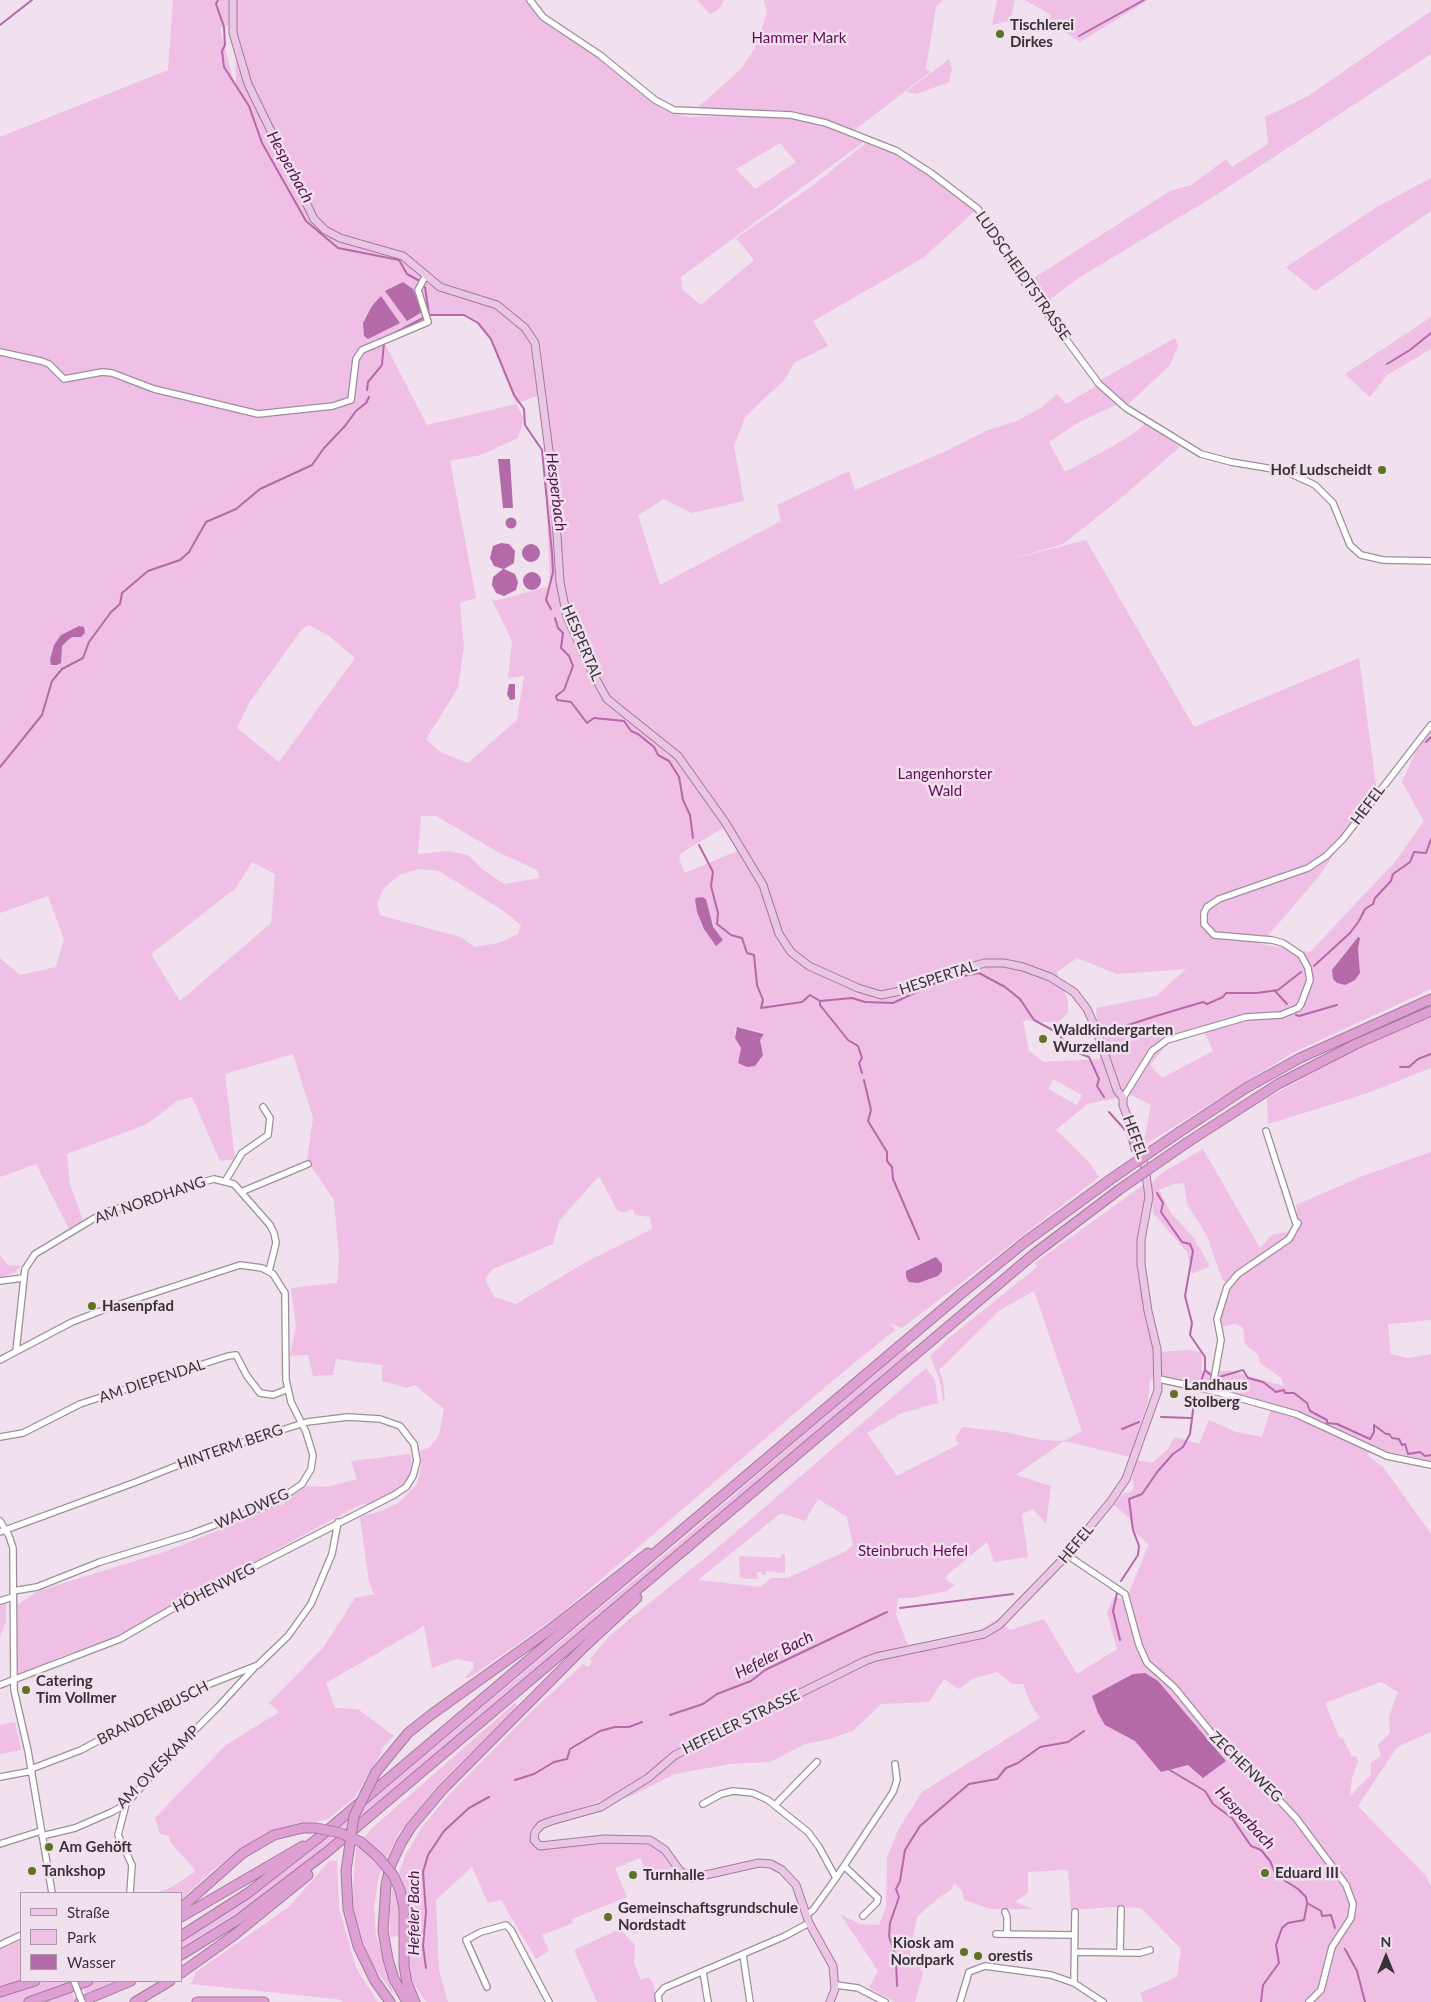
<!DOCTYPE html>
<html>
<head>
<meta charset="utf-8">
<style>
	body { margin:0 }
	#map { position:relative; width:1431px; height:2002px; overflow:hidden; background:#f1e0ed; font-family:Lato,sans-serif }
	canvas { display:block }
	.legend { position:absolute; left:20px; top:1892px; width:162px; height:90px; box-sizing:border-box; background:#f1e0ed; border:1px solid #a79aa4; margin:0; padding:6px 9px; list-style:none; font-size:15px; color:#383137 }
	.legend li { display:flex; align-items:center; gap:10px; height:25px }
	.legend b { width:25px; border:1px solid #a79aa4 }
	.north { position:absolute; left:1361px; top:1932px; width:50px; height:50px; -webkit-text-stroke:4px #f1e0ed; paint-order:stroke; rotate:0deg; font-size:14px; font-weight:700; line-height:20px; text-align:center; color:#383137 }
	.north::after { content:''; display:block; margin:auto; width:18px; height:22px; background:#383137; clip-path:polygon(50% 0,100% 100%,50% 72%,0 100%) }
</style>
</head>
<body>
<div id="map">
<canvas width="1431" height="2002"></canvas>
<ul class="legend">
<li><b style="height:6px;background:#ebc6e4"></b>Straße</li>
<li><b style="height:14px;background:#efbfe6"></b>Park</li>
<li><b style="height:14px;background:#b46aa8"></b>Wasser</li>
</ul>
<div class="north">N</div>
</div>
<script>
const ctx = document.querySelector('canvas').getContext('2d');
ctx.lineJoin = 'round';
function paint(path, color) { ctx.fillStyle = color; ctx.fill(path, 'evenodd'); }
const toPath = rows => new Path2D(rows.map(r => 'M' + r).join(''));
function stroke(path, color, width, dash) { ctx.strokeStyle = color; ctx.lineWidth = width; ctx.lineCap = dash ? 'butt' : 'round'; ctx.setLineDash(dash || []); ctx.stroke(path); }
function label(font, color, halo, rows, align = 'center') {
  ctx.font = font + ' Lato,sans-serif'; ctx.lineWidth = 5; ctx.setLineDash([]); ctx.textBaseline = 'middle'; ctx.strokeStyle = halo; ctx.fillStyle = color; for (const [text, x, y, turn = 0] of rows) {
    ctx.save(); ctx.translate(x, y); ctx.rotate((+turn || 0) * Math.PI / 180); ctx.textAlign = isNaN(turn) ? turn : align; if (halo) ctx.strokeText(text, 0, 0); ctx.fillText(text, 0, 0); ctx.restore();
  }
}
paint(toPath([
	[173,0,229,0,229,25,220,28,236,91,235,0,527,0,545,23,603,61,657,106,672,113,688,117,773,115,803,119,825,125,865,141,681,277,682,289,701,305,754,260,736,238,808,189,867,142,896,153,959,194,977,209,923,258,813,321,828,346,794,363,785,379,745,417,734,446,744,501,692,513,664,499,638,515,660,585,781,521,777,505,849,471,855,490,944,452,988,430,1017,421,1042,407,1057,394,1066,404,1098,385,1118,404,1079,422,1049,442,1065,472,1115,445,1137,431,1146,422,1180,447,1115,503,1063,544,1009,560,1086,540,1194,727,1359,658,1377,792,1319,876,1261,944,1310,952,1395,862,1424,821,1402,782,1420,742,1431,729,1431,989,1292,1053,1143,1146,1151,1105,1131,1095,1087,1104,1056,1130,1089,1162,1099,1177,902,1328,890,1323,895,1330,837,1377,559,1615,469,1678,465,1677,474,1668,473,1662,456,1659,432,1668,424,1626,326,1683,335,1708,358,1709,394,1736,381,1749,382,1752,355,1797,328,1819,276,1830,261,1837,213,1870,181,1900,181,1893,155,1893,170,1888,196,1871,171,1843,169,1836,160,1834,155,1818,226,1745,279,1712,269,1703,323,1648,355,1598,374,1594,369,1582,360,1517,381,1511,398,1503,417,1484,421,1467,420,1451,430,1447,439,1435,444,1409,415,1385,407,1388,382,1381,382,1365,336,1359,333,1375,313,1376,308,1355,290,1356,296,1326,291,1288,337,1283,339,1258,334,1200,307,1160,313,1118,293,1054,225,1074,235,1159,220,1161,192,1097,177,1101,147,1124,67,1154,70,1185,83,1220,69,1229,36,1164,0,1177,0,958,20,975,56,967,64,939,48,896,0,913,0,137,168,70],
	[780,143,796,162,755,189,736,169],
	[498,308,528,327,540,365,550,586,495,601,491,598,512,641,508,678,524,676,517,720,468,763,440,752,426,739,458,688,464,647,460,603,476,598,450,461,481,455,518,438,524,419,516,404,539,395,533,347,527,328],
	[444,314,464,315,479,323,492,338,516,404,427,425,384,342,428,322,426,316],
	[309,625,329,636,355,658,279,762,237,728,249,703,302,629],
	[421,816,436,816,498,852,537,870,540,878,504,884,482,869,468,855,447,851,418,854],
	[723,828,737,851,685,873,679,859,681,853],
	[252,862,275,874,271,923,180,1001,151,954,236,888],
	[419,869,439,871,502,910,521,925,518,934,499,943,475,947,460,937,380,915,377,903,384,888,401,874],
	[1077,958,1117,974,1186,969,1156,996,1096,1008,1100,1059,1044,1062,1029,1051,1023,1020,1057,1023,1068,1013,1068,1001,1057,972],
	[740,1027,764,1033,760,1040,763,1055,738,1063,741,1048,735,1038,735,1030],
	[1204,1031,1213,1051,1162,1078,1150,1065,1168,1043],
	[1053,1079,1082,1095,1077,1105,1048,1089],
	[599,1176,617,1210,623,1213,633,1209,635,1215,650,1217,652,1229,586,1262,516,1304,494,1297,485,1279,493,1269,553,1244,559,1221],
	[697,0,724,0,718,10,710,14],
	[764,0,943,0,936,7,926,68,930,72,852,132,753,109,696,109,741,69,755,48,767,13],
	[997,0,1015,0,1010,21,992,25],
	[1025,0,1148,0,1080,42,1048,20,1051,15],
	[1431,11,1431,54,1213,197,1080,277,1042,305,1026,283,1170,191,1191,185,1226,159,1232,167,1268,144,1265,117,1308,96],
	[949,59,952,69,949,82,917,94,906,92],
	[1431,178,1431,211,1315,291,1286,267,1377,207],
	[1431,317,1431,349,1387,375,1370,397,1345,374],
	[1175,338,1178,346,1170,365,1126,406,1099,381],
	[1431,1017,1431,1068,1365,1094,1268,1124,1267,1098,1342,1057],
	[1203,1149,1260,1248,1273,1234,1289,1232,1299,1227,1296,1205,1365,1175,1431,1152,1431,1320,1388,1324,1391,1354,1408,1358,1431,1354,1431,1461,1377,1449,1367,1455,1384,1468,1431,1534,1431,1732,1397,1747,1358,1806,1426,1876,1431,1887,1431,2002,1143,2002,1140,1993,1177,1977,1181,1949,1141,1908,1112,1907,1071,1910,1068,1870,1028,1872,1028,1893,1015,1902,1032,1909,990,1909,964,1900,962,1891,954,1883,952,1889,937,1899,917,1917,910,1954,923,1973,915,2002,895,2002,869,1988,878,1971,841,1915,860,1924,879,1925,886,1907,887,1858,898,1830,922,1792,1040,1718,1030,1703,1023,1684,1012,1684,997,1672,972,1679,959,1689,944,1679,929,1702,881,1704,853,1731,830,1739,805,1744,770,1762,730,1764,675,1774,631,1796,600,1801,536,1825,530,1829,530,1840,538,1848,610,1843,647,1843,660,1851,677,1876,651,1881,640,1858,615,1868,627,1897,572,1919,573,1923,542,1935,549,1951,536,1959,501,1900,488,1903,472,1867,436,1900,439,1970,448,2002,426,2002,409,1976,406,1900,398,1903,400,1936,390,1937,390,1909,392,1891,406,1854,422,1827,449,1795,529,1714,583,1664,588,1667,592,1662,590,1659,609,1636,722,1544,926,1368,935,1380,938,1403,902,1413,867,1433,897,1476,959,1444,955,1438,963,1427,1005,1432,1041,1440,1064,1441,1082,1431,1034,1291,1000,1310,939,1370,943,1380,945,1401,943,1401,939,1378,930,1356,950,1337,1037,1267,1035,1263,1146,1183,1148,1181,1140,1248,1158,1352,1190,1350,1201,1352,1202,1371,1230,1371,1284,1386,1281,1378,1260,1363,1258,1355,1245,1344,1243,1328,1236,1324,1220,1327,1219,1312,1230,1286,1222,1279,1207,1236,1187,1204,1184,1183,1174,1184,1159,1190,1171,1213,1193,1237,1210,1266,1192,1274,1187,1252,1153,1213,1151,1184,1160,1174],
	[1150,1379,1194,1386,1272,1405,1262,1437,1236,1432,1209,1420,1199,1444,1175,1437,1167,1450,1152,1463,1137,1460,1132,1478,1134,1487,1131,1492,1124,1493,1114,1505,1129,1518,1133,1531,1149,1544,1126,1600,1114,1597,1107,1613,1117,1649,1077,1674,1044,1619,1010,1630,998,1619,979,1630,966,1635,908,1645,896,1615,898,1598,911,1598,947,1591,955,1585,946,1580,947,1575,987,1542,994,1562,1028,1557,1022,1514,1033,1509,1046,1524,1051,1486,1016,1475,1064,1441,1130,1457,1148,1401],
	[818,1499,847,1517,853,1545,846,1551,788,1578,771,1578,761,1587,698,1580,781,1513,805,1521],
	[1381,1682,1398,1692,1389,1716,1390,1733,1378,1745,1381,1756,1371,1763,1371,1775,1350,1796,1352,1778,1358,1762,1356,1756,1352,1757,1343,1739,1339,1737,1325,1703],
	[0,1255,8,1265,21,1266,14,1273,0,1278],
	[905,1348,909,1353,330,1845,262,1897,181,1948,181,1939,259,1891,371,1800,669,1551],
	[410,1454,413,1464,412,1474,408,1482,386,1501,359,1505,106,1642,62,1656,18,1677,15,1642,16,1606,38,1591,167,1551,283,1504,306,1486,327,1487,357,1479,351,1461],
	[781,1554,785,1554,785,1573,766,1571,766,1575,762,1575,762,1572,757,1572,757,1579,740,1578,739,1556,781,1558],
	[6,1601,6,1621,0,1637,0,1604],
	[515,1703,518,1707,439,1784,399,1833,379,1875,374,1907,376,1935,394,1995,371,1963,357,1928,352,1899,356,1848,371,1829],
	[15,1722,21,1750,0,1754,0,1725],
	[329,1861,337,1861,339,1908,356,1968,378,2002,344,2002,337,1999,191,1984,196,1972,290,1906],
	[647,1917,651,1926,634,1934,630,1924],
	[620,1929,635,1945,634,1963,641,1980,649,1977,653,1983,657,2002,597,2002,574,1950],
	[21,1936,21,1981,68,1981,76,2002,0,2002,0,1946],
	[95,1981,116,1981,86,1994,83,1986]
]), '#efbfe6');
paint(toPath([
	[403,282,413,289,422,312,407,321,385,291],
	[381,296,400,323,368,339,364,336,363,323,372,306],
	[498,459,510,459,513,508,503,508],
	'505.5 523a5.5 5.5 0 1 1 11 0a5.5 5.5 0 1 1-11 0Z',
	[501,543,509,544,515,551,514,563,504,569,515,574,518,582,516,590,504,596,496,593,492,585,493,577,503,569,494,566,490,558,493,546],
	'522 553a9 9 0 1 1 18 0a9 9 0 1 1-18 0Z',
	'523 581a9 9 0 1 1 18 0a9 9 0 1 1-18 0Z',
	[79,626,84,627,85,633,81,637,72,637,68,640,62,646,61,663,57,665,51,665,50,660,54,645,61,635],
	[509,684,515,684,515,699,510,700,507,694],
	[702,897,706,899,713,927,723,940,716,946,704,929,697,912,695,900,696,898],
	[1358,937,1360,938,1358,949,1360,973,1355,980,1345,985,1337,983,1333,979,1332,970],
	[737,1027,764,1034,760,1040,763,1055,755,1066,747,1067,738,1063,741,1048,735,1038],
	[936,1257,942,1264,942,1271,938,1276,918,1283,909,1282,906,1277,906,1271],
	[1145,1673,1158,1681,1226,1761,1203,1778,1188,1765,1161,1772,1135,1741,1105,1725,1098,1713,1092,1696,1133,1674]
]), '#b46aa8');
stroke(toPath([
	[218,0,216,4,224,27,225,45,222,51,224,67,249,106,262,143,306,221,338,248,399,260,407,274,418,280],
	[0,25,32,0],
	[1079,36,1144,0],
	[422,285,425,287,429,315],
	[430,315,464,315,478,323,491,339,514,395,524,409,525,425,542,450,552,553,553,572,546,600,551,609],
	[387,337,425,317],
	[1387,364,1410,350,1431,333],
	[367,390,368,382,382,365,384,342],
	[555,618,558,628,563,633,561,648,569,656,573,666,564,690,556,696,557,700,571,702,587,723,594,718,624,721,631,731,638,734,654,747,658,755,669,761,679,777,683,800,690,815,693,838],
	[1426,742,1431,737],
	[0,767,42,715,52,681,62,669,83,658,89,642,111,612,120,604,122,593,148,571,180,560,189,552,206,522,236,509,260,489,312,465,324,448,345,426,356,411,366,403,369,397],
	[699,845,713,872,711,886,718,913,717,924,731,935,742,938,747,953,754,955,757,985,763,1000,761,1008,802,1002,810,995,820,1001,852,998,865,1002,893,1003,942,980,979,973,1005,987,1020,999,1034,1020,1058,1033,1070,1050,1089,1057,1099,1079,1097,1086,1104,1097],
	[1314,966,1350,933,1359,921,1365,909,1373,904,1375,898,1391,881,1393,874,1410,862,1414,852,1426,853,1431,839],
	[1275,991,1287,1004],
	[820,1001,820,1005,848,1040,858,1046,862,1058,859,1063,862,1073],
	[1296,1015,1299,1016,1337,1005],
	[1107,1036,1116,1029,1156,1016,1203,1002,1207,1004,1223,997,1226,993,1257,993,1278,990,1301,972],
	[1400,1067,1409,1067,1418,1059,1431,1054],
	[864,1080,871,1110,868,1121,887,1152,887,1161,892,1167,893,1179,919,1239],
	[1109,1112,1127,1132,1132,1151],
	[1157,1193,1163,1203,1161,1212,1182,1242,1190,1244,1193,1251,1185,1296,1192,1323,1190,1335,1205,1357,1205,1370,1201,1381],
	[1205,1370,1212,1376],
	[1219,1377,1243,1370,1248,1378,1263,1382,1276,1392,1284,1390,1285,1393,1294,1393,1307,1403,1310,1411,1327,1420,1327,1423,1337,1424,1370,1439,1374,1432,1374,1425,1386,1434,1389,1434,1392,1438,1399,1439,1402,1445,1405,1444,1408,1454,1420,1452,1425,1456,1431,1455],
	[1161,1417,1191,1418],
	[1122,1429,1139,1422],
	[1121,1581,1138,1555,1139,1546,1133,1530,1129,1499,1142,1494,1158,1471,1173,1454,1183,1447,1190,1434,1195,1395],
	[1117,1593,1113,1611,1120,1640],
	[900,1608,1013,1594],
	[670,1715,703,1704,717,1694,751,1681,765,1670,887,1612],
	[1168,1769,1205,1791,1213,1804,1232,1818,1251,1846,1261,1850,1270,1861,1276,1875,1298,1889,1306,1897,1307,1903,1321,1911,1322,1916,1331,1915,1335,1928],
	[515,1780,534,1774,554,1762,567,1759,570,1749,600,1731,615,1727,629,1727,642,1722],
	[1345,1949,1357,1971,1365,2002],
	[426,1968,423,1946,426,1912,423,1872,428,1855,444,1831,469,1808,489,1797],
	[897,1986,896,1958,889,1936,890,1923,899,1897,896,1889,900,1881,905,1850,920,1826,969,1784,997,1779,1006,1768,1018,1763,1040,1747,1068,1742,1084,1731],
	[1261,2002,1263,1985,1279,1963,1276,1945,1282,1928,1288,1923,1304,1920,1307,1904]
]), '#b46aa8', 2);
const minor = toPath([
	[530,0,543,17,600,55,655,100,674,110,791,115,826,123,897,151,931,173,978,209,1024,282,1099,384,1126,408,1201,454,1231,462,1285,471,1315,485,1333,503,1350,545,1361,555,1383,560,1431,561],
	[0,352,41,361,49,364,64,379,102,372,112,373,154,389,258,414,333,406,351,400,356,359,362,350,428,322,418,290,426,275],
	[1123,1098,1152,1051,1167,1040,1246,1017,1281,1015,1298,1008,1301,1004,1310,980,1308,968,1301,955,1283,943,1272,940,1214,935,1204,924,1204,913,1207,907,1219,899,1308,868,1326,856,1343,839,1431,725],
	[1266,1131,1296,1224],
	[226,1180,242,1153,268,1135,270,1118,263,1107],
	[241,1192,308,1164],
	[0,1281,23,1278],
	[16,1351,25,1269,35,1254,103,1213,184,1187,214,1179,234,1184,270,1225,274,1233,276,1243,269,1271],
	[0,1360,72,1322,111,1307,240,1265,262,1268,273,1274,285,1293,286,1380,291,1402,306,1432,313,1455,311,1469,302,1484,276,1502,191,1534,100,1562,37,1587,13,1591],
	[1159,1379,1214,1391,1296,1414,1387,1456,1431,1465],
	[1212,1390,1221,1340,1217,1319,1227,1287,1238,1274,1289,1239,1298,1223],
	[0,1437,23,1433,80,1404,228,1356,236,1355,247,1376,260,1393,273,1395,288,1389],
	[0,1521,9,1536,13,1548,14,1690,28,1751,52,1893],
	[0,1532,136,1482,209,1453,307,1422,348,1417,380,1419,400,1426,414,1444,417,1461,413,1476,406,1487,394,1495,177,1606,120,1639,0,1685],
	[1067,1555,1125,1594,1139,1645,1147,1663,1174,1687,1227,1752,1246,1765,1296,1818,1346,1885,1353,1904,1351,1918,1332,1947,1321,1990,1309,2002],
	[0,1601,13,1597],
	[31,1769,81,1750,187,1693,258,1665,288,1636,311,1604,332,1554,338,1522],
	[0,1777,32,1771],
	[126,1804,118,1835,132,1865,130,1893],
	[703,1804,721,1794,733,1791,753,1793,768,1800,808,1832,819,1847,836,1878],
	[776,1804,817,1762],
	[42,1836,75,1828,112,1812,126,1804,165,1760,217,1708,254,1668],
	[0,1844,41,1831],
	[844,1866,878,1898,877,1902,863,1916],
	[1005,1912,1007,1917,1007,1934],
	[806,1915,813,1910,836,1878,893,1792,897,1780,895,1764],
	[996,1934,1075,1935],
	[0,1945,21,1935],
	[1075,1952,1140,1953,1150,1950],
	[1120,1953,1121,1909],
	[743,1955,750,2002],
	[703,1972,708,2002],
	[1074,1983,1075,1912],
	[836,1985,858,1988,885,2002],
	[487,1987,466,1940,481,1932,506,1925,511,1930,549,2002],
	[659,2002,658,1995,664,1988,785,1936,809,1923],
	[960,2002,969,1972,985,1966,1051,1975,1074,1983,1103,2002]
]);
const major = toPath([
	[233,0,233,33,248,84,314,219,325,230,340,238,403,256,440,287,497,305,525,328,535,343,554,489,560,582,567,617,592,672,607,699,678,756,725,822,763,885,779,934,791,952,809,966,858,988,881,995,905,990,933,977,985,963,1004,963,1023,967,1050,977,1074,992,1087,1009,1096,1029,1117,1090,1123,1098,1123,1105,1145,1167,1149,1197,1141,1240,1141,1264,1148,1311,1157,1349,1158,1390,1126,1479,1111,1501,1067,1555,999,1625,984,1634,876,1657,865,1661,675,1755,648,1778,601,1807,551,1821,541,1825,535,1832,534,1840,540,1846,604,1839,650,1840,665,1850,680,1871,692,1878,759,1863,771,1864,782,1870,796,1885,809,1923,833,1966,835,1989,830,2002]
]);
const highway = toPath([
	[1181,1131,1246,1088,1300,1058,1431,999],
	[1188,1142,1278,1084,1356,1044,1431,1011],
	[376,1772,408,1733,432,1714,548,1631,648,1553],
	[346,1871,348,1909,358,1946,375,1981,390,2002],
	[181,1908,243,1853,274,1835],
	[404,1908,404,1966,407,1983,415,2002],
	[181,1917,303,1846],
	[181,1936,248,1893,317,1839,962,1293,1025,1242],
	[181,1955,239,1919,327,1852,1034,1254],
	[181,1973,233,1936,308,1875],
	[0,1992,35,1981],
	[29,2002,88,1981],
	[80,2002,131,1981],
	[135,2002,170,1981],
	[197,2002,264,2002],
	[407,2002,394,1979,388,1959,383,1931,386,1885,390,1867,401,1843,411,1827,443,1789,581,1650,637,1598]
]);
stroke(minor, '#9e8e9b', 8);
stroke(major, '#a4799c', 9);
stroke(highway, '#a4799c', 11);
stroke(minor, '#fff', 5.5);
stroke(major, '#ebc6e4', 7);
stroke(highway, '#dea0d2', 9);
const minorBridge = toPath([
	[74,1981,82,2002]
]);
const highwayBridge = toPath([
	[1025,1242,1111,1179,1181,1131],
	[1034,1254,1120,1189,1188,1142],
	[274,1835,303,1828,317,1828,340,1833,361,1842,378,1857,393,1875,400,1890,404,1908],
	[346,1871,354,1816,376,1772]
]);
stroke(minorBridge, '#9e8e9b', 8, []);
stroke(highwayBridge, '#a4799c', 11, []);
stroke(minorBridge, '#fff', 5.5);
stroke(highwayBridge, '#dea0d2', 9);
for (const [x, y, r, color] of [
	[1000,34,5,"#5e7323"],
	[1382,470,5,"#5e7323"],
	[1043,1039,5,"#5e7323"],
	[92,1306,5,"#5e7323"],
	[1174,1394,5,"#5e7323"],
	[26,1690,5,"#5e7323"],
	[49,1847,5,"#5e7323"],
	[32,1871,5,"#5e7323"],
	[1265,1873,5,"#5e7323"],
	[633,1875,5,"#5e7323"],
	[608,1917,5,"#5e7323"],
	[964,1952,5,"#5e7323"],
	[978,1956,5,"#5e7323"]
]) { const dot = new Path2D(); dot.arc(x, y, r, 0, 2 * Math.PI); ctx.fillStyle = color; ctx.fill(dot); stroke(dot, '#f1e0ed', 2); }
label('bold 15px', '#383137', '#f1e0ed', [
	["Tischlerei",1010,25],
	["Dirkes",1010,42],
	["Hof Ludscheidt",1372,470,"right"],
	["Waldkindergarten",1053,1030],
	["Wurzelland",1053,1047],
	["Hasenpfad",102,1306],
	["Landhaus",1184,1385],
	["Stolberg",1184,1402],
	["Catering",36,1681],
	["Tim Vollmer",36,1698],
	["Am Gehöft",59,1847],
	["Tankshop",42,1871],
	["Eduard III",1275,1873],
	["Turnhalle",643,1875],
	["Gemeinschaftsgrundschule",618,1908],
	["Nordstadt",618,1925],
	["Kiosk am",954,1943,"right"],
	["Nordpark",954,1960,"right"],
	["orestis",988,1956]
], 'left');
label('15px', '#67085d', '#f1e0ed', [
	["Hammer Mark",799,38],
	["Langenhorster",945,774],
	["Wald",945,791],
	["Steinbruch Hefel",913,1551]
]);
label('15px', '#383137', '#f1e0ed', [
	["LUDSCHEIDTSTRASSE",1023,276,55],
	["HESPERTAL",582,643,67],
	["HEFEL",1368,805,-53],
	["HESPERTAL",938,978,-18],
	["HEFEL",1135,1137,70],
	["AM NORDHANG",150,1200,-19],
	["AM DIEPENDAL",152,1381,-18],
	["HINTERM BERG",230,1447,-19],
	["WALDWEG",252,1509,-24],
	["HEFEL",1076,1544,-50],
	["HÖHENWEG",214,1588,-27],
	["BRANDENBUSCH",153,1713,-27],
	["HEFELER STRASSE",741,1722,-26],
	["AM OVESKAMP",158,1767,-45],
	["ZECHENWEG",1246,1767,44]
]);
label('italic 16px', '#55124e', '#f1e0ed', [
	["Hesperbach",290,167,61],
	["Hesperbach",556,492,83],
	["Hefeler Bach",774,1655,-27],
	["Hesperbach",1245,1818,47],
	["Hefeler Bach",414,1913,-90]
]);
</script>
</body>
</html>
